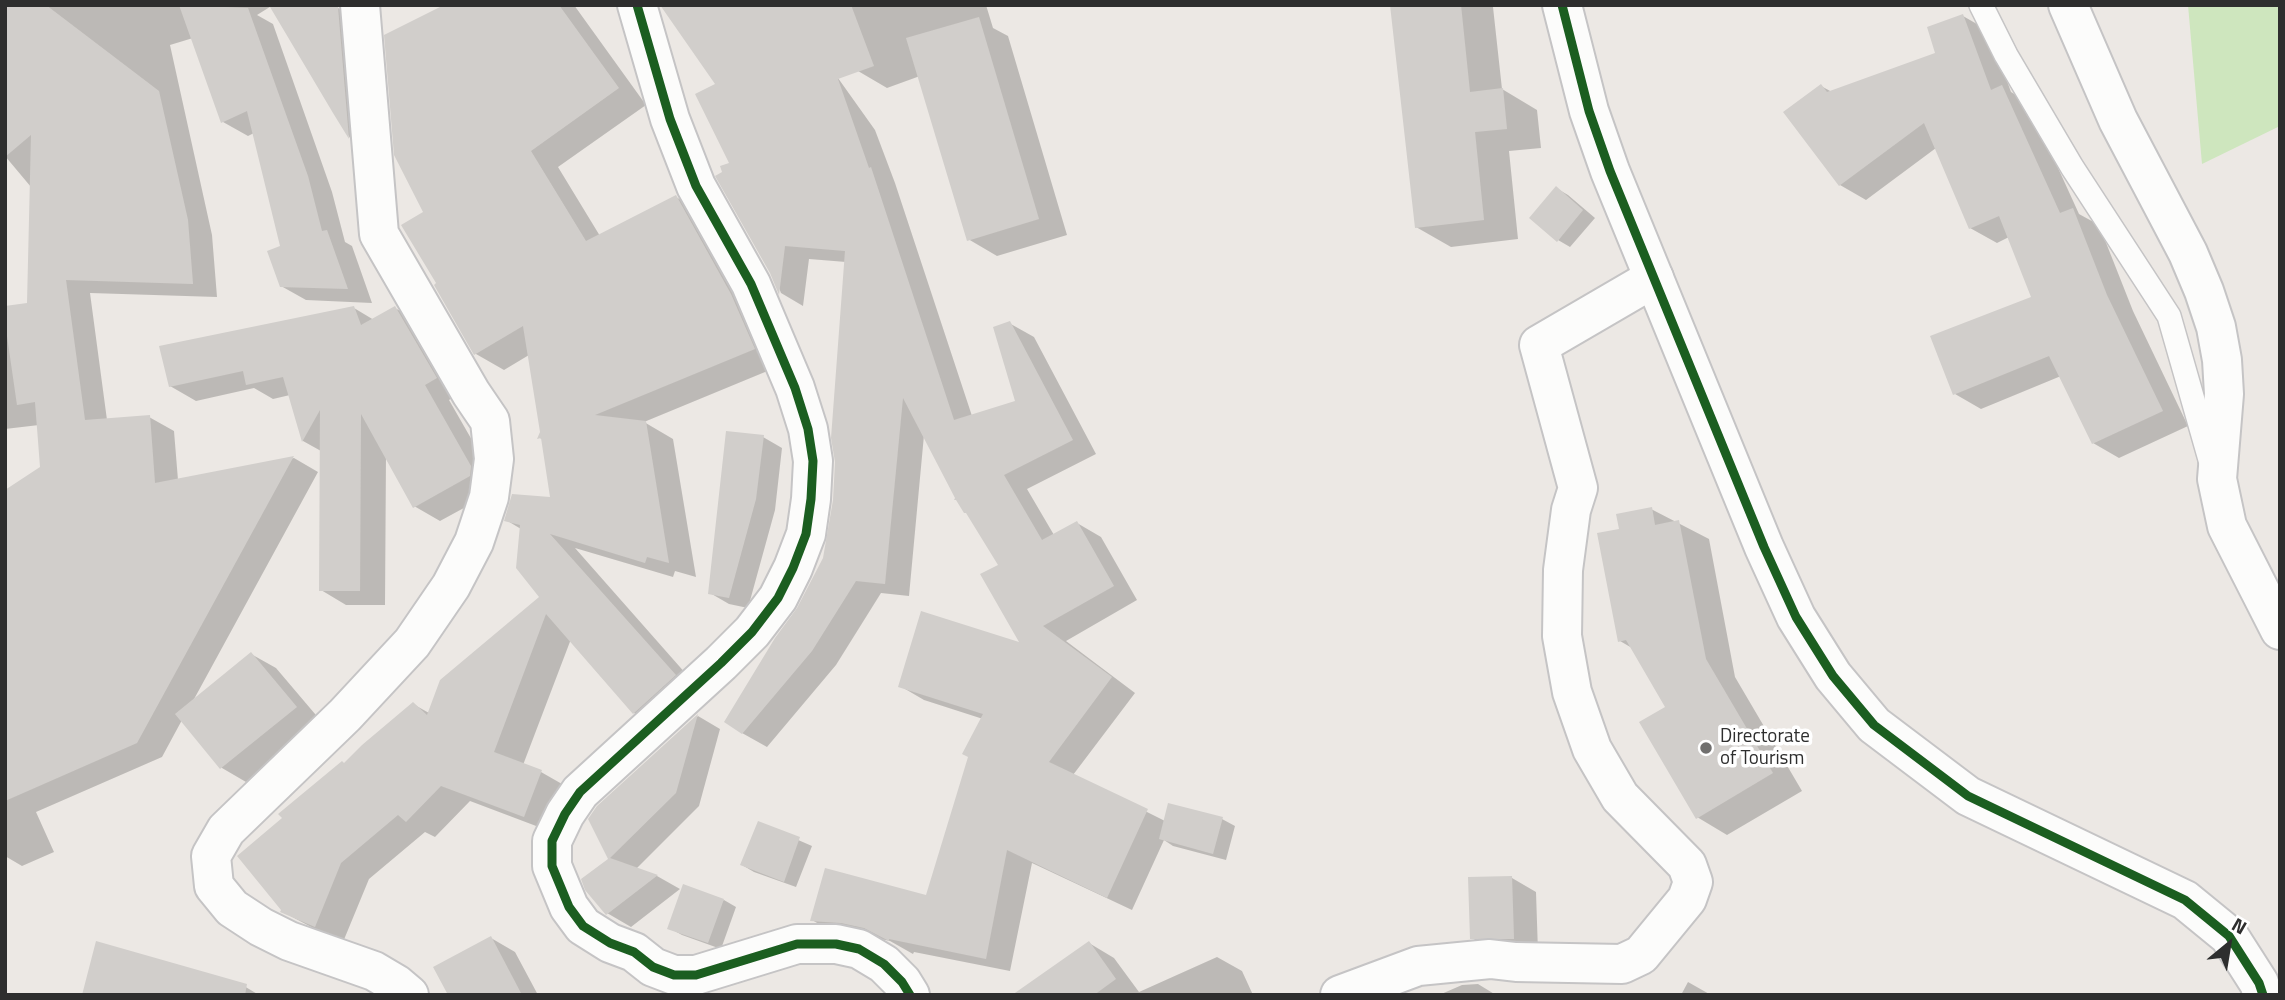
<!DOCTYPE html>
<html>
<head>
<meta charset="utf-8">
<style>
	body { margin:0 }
	#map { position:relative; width:2285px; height:1000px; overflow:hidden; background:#ece8e4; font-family:"Titillium Web",sans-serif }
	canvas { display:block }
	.frame { position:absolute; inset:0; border:7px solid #2e2e2e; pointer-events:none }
	.north { position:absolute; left:2194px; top:909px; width:70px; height:70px; -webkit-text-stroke:5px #fff; paint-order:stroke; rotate:30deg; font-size:19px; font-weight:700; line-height:28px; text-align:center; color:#2e2e2e }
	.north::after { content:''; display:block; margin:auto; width:24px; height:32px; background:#2e2e2e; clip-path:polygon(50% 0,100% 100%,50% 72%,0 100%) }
</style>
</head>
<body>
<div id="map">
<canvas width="2285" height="1000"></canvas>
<div class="frame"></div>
<div class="north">N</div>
</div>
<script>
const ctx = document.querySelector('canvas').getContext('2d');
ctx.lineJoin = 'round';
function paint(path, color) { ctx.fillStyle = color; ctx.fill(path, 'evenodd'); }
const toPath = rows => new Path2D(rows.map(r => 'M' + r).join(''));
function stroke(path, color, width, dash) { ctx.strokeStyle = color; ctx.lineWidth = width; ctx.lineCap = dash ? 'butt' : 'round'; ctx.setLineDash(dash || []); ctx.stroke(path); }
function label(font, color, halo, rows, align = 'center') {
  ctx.font = font + ' "Titillium Web",sans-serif'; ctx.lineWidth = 7; ctx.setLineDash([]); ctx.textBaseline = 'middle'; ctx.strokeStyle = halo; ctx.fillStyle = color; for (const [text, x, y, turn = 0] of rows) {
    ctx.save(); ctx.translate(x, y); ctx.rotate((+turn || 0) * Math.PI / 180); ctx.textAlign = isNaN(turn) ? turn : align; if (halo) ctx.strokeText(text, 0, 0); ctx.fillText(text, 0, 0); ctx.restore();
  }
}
paint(toPath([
	[2188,5,2280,5,2280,126,2202,164]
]), '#cee6be');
paint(toPath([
	[5,5,273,5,257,15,273,24,332,192,345,242,352,246,372,303,306,300,281,286,282,247,254,133,248,136,223,122,193,38,170,45,212,235,217,297,90,293,107,420,149,417,174,431,178,480,294,458,318,472,193,701,251,654,276,668,321,721,246,782,222,768,182,720,162,757,36,812,54,852,22,866,5,856,5,492,42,467,39,425,5,429,5,308,28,305,31,187,5,156],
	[490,5,574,5,646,105,558,167,600,236,676,197,704,214,782,365,644,422,673,439,696,577,675,571,673,577,575,548,702,692,662,729,634,713,571,639,523,765,541,772,569,788,552,832,470,801,435,837,425,832,369,879,343,942,328,936,283,912,345,765,413,704,429,713,542,597,521,529,506,520,553,499,543,440,540,438,542,432,529,355,504,370,476,354,436,286,439,284,425,212],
	[786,5,875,130,895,183,972,416,1017,402,1009,323,1034,337,1096,454,1027,489,1054,535,1077,523,1101,537,1137,600,1066,641,1135,693,1073,775,1165,821,1222,819,1235,826,1226,860,1173,846,1164,840,1132,910,1032,863,1010,971,914,952,913,954,890,941,866,936,836,934,812,920,928,897,983,719,924,700,900,686,1023,645,1000,565,924,435,909,596,881,593,836,665,767,747,742,733,799,609,825,559,834,502,846,262,809,259,803,306,781,293,731,164,718,85],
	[832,5,986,5,993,28,1008,36,1067,235,997,256,968,239,920,76,887,88,858,71],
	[1392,5,1493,7,1502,89,1537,110,1541,148,1509,151,1518,239,1451,247,1416,227],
	[338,8,362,23,373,151,350,138,273,9],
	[1963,16,1989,31,2011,92,2028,102,2079,214,2099,225,2133,311,2188,426,2119,458,2093,443,2061,376,1981,409,1955,394,2033,298,2009,237,1997,243,1970,228,1936,148,1866,200,1840,185,1821,86,1832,92,1938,54],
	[1556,188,1568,195,1595,218,1570,247,1558,240],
	[354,308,374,320,395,308,421,323,461,392,449,400,496,482,495,491,440,521,414,506,386,455,385,605,346,605,321,590,321,451,303,441,290,395,273,399,254,388,196,401,170,386],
	[763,437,782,448,775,510,748,608,729,604,710,593],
	[1651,509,1709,539,1735,677,1802,791,1727,835,1697,817,1667,707,1632,648,1620,641,1621,531],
	[698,716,720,729,699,806,636,869,657,876,680,889,631,927,607,913,610,860,598,808],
	[759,823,812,846,796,887,754,872,742,865],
	[1512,878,1536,892,1538,952,1496,952,1472,938],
	[724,900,736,907,721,949,682,935,669,928],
	[491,938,515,952,538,995,453,995],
	[1089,943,1114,958,1139,992,1217,957,1242,971,1253,995,1019,995],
	[1688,982,1711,995,1681,995],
	[239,983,259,995,83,995],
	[1478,984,1496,995,1439,995,1462,985]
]), '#0003');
paint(toPath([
	[5,5,46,5,159,91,188,220,193,284,66,280,85,420,150,415,155,483,294,456,137,743,5,801,5,490,40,467,35,402,17,405,5,322,5,306,27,303,31,135,5,157],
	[179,5,248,8,308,176,322,231,327,230,348,289,280,287,267,251,280,246,247,111,221,123],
	[444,5,559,5,619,88,531,151,586,241,676,195,731,294,755,349,595,415,646,421,669,563,647,557,645,563,550,534,676,675,633,714,546,614,494,752,542,770,524,817,441,786,406,822,398,815,341,863,315,927,280,912,281,910,237,856,282,818,278,814,342,761,344,763,362,745,413,702,427,715,440,680,539,597,516,568,520,525,504,521,512,494,550,497,541,438,537,439,540,432,523,326,474,355,434,285,436,283,401,225,423,212,394,155,384,35],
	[660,5,851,5,874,66,838,79,869,168,871,167,954,420,1015,401,993,327,1010,321,1073,440,1004,475,1042,540,1077,521,1114,586,1043,626,1112,677,1049,762,1148,809,1107,898,1007,850,986,959,889,939,889,941,864,928,841,923,810,921,825,868,926,895,968,757,962,754,983,714,898,687,921,611,1019,642,980,574,998,565,966,513,964,513,956,500,954,500,955,498,903,398,885,584,856,581,812,651,742,734,724,722,775,638,797,608,823,558,833,500,835,462,831,438,845,251,785,246,779,295,770,273,715,176,722,172,720,166,729,163,695,94,715,84],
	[1390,5,1461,5,1470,92,1503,88,1507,129,1475,132,1484,220,1415,228],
	[270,7,338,7,349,139,333,113],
	[1963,14,1991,90,2002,85,2060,213,2073,208,2107,295,2163,411,2092,444,2049,356,1953,395,1930,336,2031,297,1999,216,1969,229,1924,123,1839,186,1783,112,1821,84,1827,92,1935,53,1927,27],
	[979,17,1039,219,967,241,906,38],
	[1556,186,1583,210,1557,242,1529,218],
	[354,306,361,325,395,306,437,378,425,385,471,466,470,476,413,508,361,414,360,591,319,591,320,410,302,442,283,377,246,385,243,371,169,387,159,346],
	[726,431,764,435,756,499,729,598,708,594],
	[1652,507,1655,525,1679,520,1706,659,1773,773,1696,819,1639,722,1665,707,1626,640,1618,642,1597,533,1619,529,1616,514],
	[251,652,297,707,220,769,175,714],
	[698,714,676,793,610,858,658,875,606,915,585,890,581,879,608,859,588,819,597,806],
	[1168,803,1223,817,1213,854,1159,839],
	[758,821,800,837,784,882,740,865],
	[1512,876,1514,939,1470,939,1468,877],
	[683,884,724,899,708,943,667,929],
	[491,936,522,995,448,995,433,967],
	[96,941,247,984,245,995,82,995],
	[1089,941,1116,979,1094,995,1012,995]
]), '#d1cecb');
const service = toPath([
	[1981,5,2006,55,2072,167,2169,316,2211,463]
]);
const minor = toPath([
	[360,5,379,234,471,393,490,421,494,459,489,497,474,542,451,586,412,643,345,715,226,830,211,856,214,886,232,908,261,927,289,941,374,971,396,984,409,995],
	[637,5,670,119,696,186,751,284,795,388,808,429,813,461,811,499,806,534,793,568,778,598,752,632,721,663,580,792,565,814,552,841,552,866,569,907,583,926,610,943,634,952,653,967,674,975,696,975,797,944,836,944,859,949,884,964,902,982,910,995],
	[2068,5,2118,120,2188,253,2204,291,2216,327,2222,360,2224,394,2217,479,2227,526,2280,630],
	[1340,995,1418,966,1490,959,1516,962,1622,964,1641,955,1687,899,1693,882,1687,865,1620,797,1592,749,1572,692,1562,636,1563,570,1571,510,1578,488,1539,345,1654,278]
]);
const tertiary = toPath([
	[1562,5,1589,111,1610,171,1764,547,1796,617,1833,676,1874,725,1968,796,2185,900,2229,936,2259,983,2263,995]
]);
stroke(service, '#c5c4c5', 26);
stroke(minor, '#c5c4c5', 42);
stroke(tertiary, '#c5c4c5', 42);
stroke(service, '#fcfcfb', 23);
stroke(minor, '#fcfcfb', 38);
stroke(tertiary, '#fcfcfb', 38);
stroke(toPath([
	[637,5,670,119,696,186,751,284,795,388,808,429,813,461,811,499,806,534,793,568,778,598,752,632,721,663,580,792,565,814,552,841,552,866,569,907,583,926,610,943,634,952,653,967,674,975,696,975,797,944,836,944,859,949,884,964,902,982,910,995],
	[1562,5,1589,111,1610,171,1764,547,1796,617,1833,676,1874,725,1968,796,2185,900,2229,936,2259,983,2263,995]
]), '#1b5e20', 9);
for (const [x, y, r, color] of [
	[1706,748,7,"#706f6e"]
]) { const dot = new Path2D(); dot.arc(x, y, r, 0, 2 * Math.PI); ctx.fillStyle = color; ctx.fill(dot); stroke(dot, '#fff', 2.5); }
label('19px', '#2e2e2e', '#fff', [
	["Directorate",1720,737],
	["of Tourism",1720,759]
], 'left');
</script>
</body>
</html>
